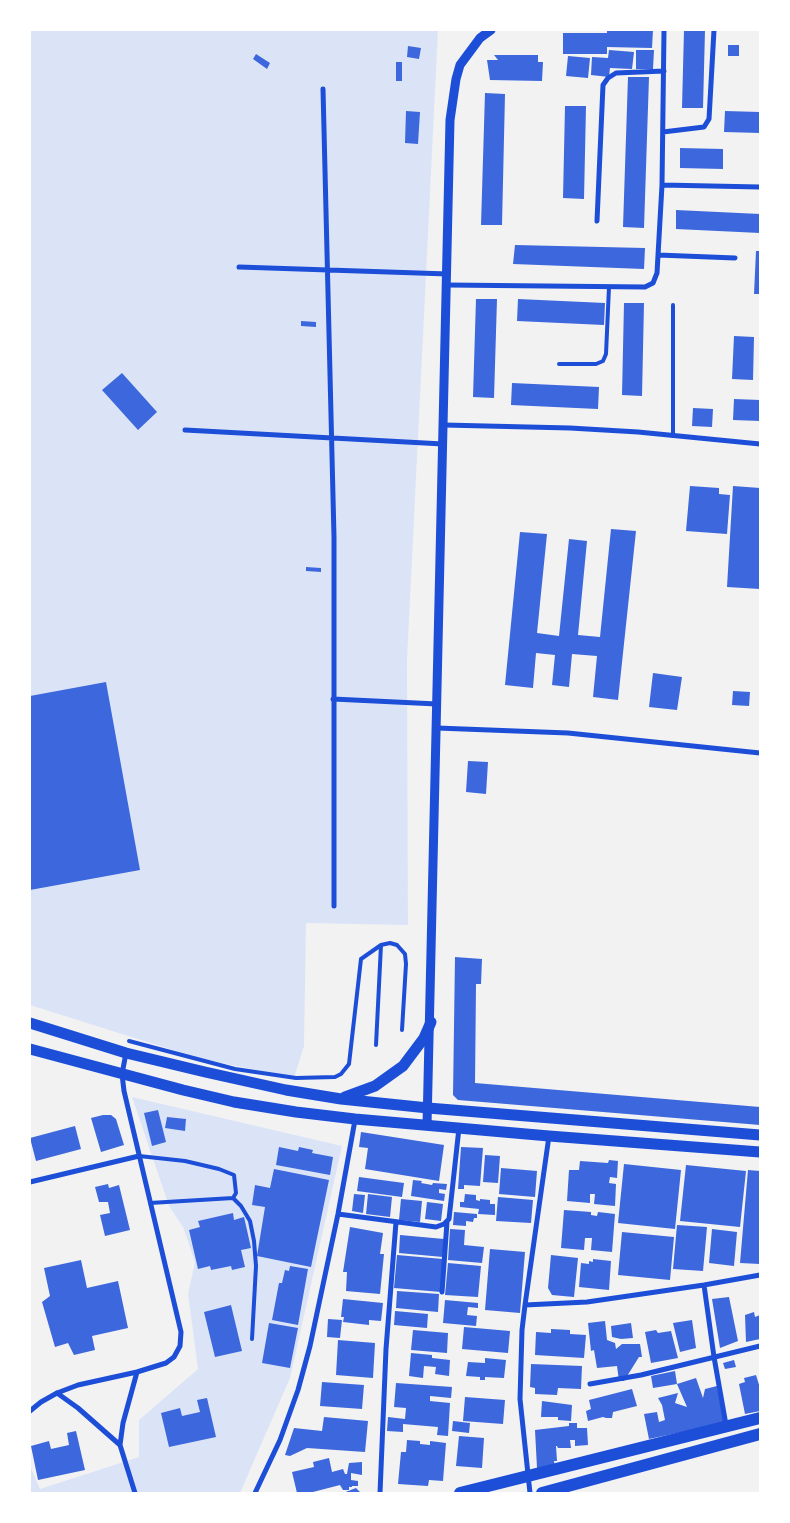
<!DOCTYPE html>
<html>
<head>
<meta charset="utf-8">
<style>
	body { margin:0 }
	#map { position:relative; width:790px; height:1523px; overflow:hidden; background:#f2f2f2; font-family:"Exo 2",sans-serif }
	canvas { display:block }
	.frame { position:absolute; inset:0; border:31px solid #fff; pointer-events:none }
</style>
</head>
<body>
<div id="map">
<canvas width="790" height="1523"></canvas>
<div class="frame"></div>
</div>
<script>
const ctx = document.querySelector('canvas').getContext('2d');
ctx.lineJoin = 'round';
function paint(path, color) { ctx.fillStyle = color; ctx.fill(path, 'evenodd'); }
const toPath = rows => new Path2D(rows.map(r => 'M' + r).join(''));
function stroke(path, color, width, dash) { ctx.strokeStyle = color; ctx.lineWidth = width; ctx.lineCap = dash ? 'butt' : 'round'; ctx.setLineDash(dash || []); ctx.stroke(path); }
paint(toPath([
	[30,30,438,30,407,661,408,925,306,923,304,1046,294,1078,198,1058,30,1005],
	[132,1097,342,1146,290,1378,240,1493,30,1493,30,1466,40,1489,139,1457,139,1420,198,1369,188,1294,195,1262,183,1227,169,1206]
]), '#dbe4f7');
paint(toPath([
	[607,30,653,30,652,48,607,47,607,54,563,54,563,33,607,33],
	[684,30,705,30,703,108,682,108],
	[728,45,739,45,739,56,728,56],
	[408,46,421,48,419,59,407,57],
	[609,50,634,52,632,69,610,68,609,77,591,75,592,57,608,58],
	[636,50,654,50,653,69,636,69],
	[256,54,270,63,267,69,253,59],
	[494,55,538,55,538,62,543,62,542,81,490,80,487,60,498,60],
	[568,56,590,58,588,78,566,76],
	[396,62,402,62,402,81,396,81],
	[628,77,649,77,644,228,623,227],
	[485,93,505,94,502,225,481,225],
	[565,106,586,106,584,199,563,198],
	[406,111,420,112,418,144,405,143],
	[725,111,760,112,760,133,724,132],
	[680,148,723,149,723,169,680,168],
	[676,210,760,214,760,233,676,229],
	[515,245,645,248,644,269,513,264],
	[756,251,760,251,760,294,754,294],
	[476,299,497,299,494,398,473,397],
	[518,299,605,303,604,325,517,321],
	[624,303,644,303,642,396,622,395],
	[301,321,316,322,316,327,301,326],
	[734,336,754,337,753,380,732,379],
	[122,373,157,412,138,430,102,390],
	[512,383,599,387,598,409,511,405],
	[734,399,760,400,760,421,733,420],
	[693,408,713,409,712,427,692,426],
	[690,486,719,488,719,494,730,495,727,534,686,531],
	[733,486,760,488,760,589,727,587],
	[611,529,636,531,618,700,593,697,597,656,572,654,569,687,552,685,555,655,536,653,533,688,505,685,520,532,547,534,537,633,559,636,569,539,587,541,578,635,600,637],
	[306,567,321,568,321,572,306,571],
	[653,673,682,677,677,710,649,707],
	[106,682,140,870,30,890,30,696],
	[733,691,750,692,749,706,732,705],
	[468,761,488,762,486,794,466,792],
	[455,957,482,959,481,984,476,984,475,1083,760,1107,760,1125,458,1100,453,1095],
	[158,1110,166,1142,152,1146,144,1113],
	[103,1115,111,1115,116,1119,124,1145,101,1152,91,1118],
	[167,1117,186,1119,185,1131,165,1128],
	[75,1126,81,1149,36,1161,30,1138],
	[361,1132,444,1145,439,1181,365,1169,368,1148,359,1147],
	[279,1147,298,1151,299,1147,313,1150,312,1153,333,1157,330,1175,276,1165],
	[461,1147,483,1148,480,1186,464,1185,464,1189,458,1189],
	[485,1155,500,1156,498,1183,483,1182],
	[609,1160,618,1161,617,1178,610,1177,609,1183,616,1184,615,1206,594,1204,595,1194,590,1194,590,1203,567,1201,569,1170,579,1170,580,1161,608,1163],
	[624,1164,681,1170,675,1229,618,1223],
	[686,1165,746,1171,740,1227,680,1221],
	[501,1168,537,1171,535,1197,499,1194],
	[274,1169,329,1180,311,1267,257,1256,265,1207,252,1205,255,1185,270,1188],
	[748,1170,760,1171,760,1264,740,1263],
	[359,1177,404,1183,402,1197,357,1191],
	[413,1180,422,1181,421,1183,432,1185,433,1183,447,1184,446,1190,439,1189,439,1193,445,1194,444,1201,411,1196],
	[108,1184,109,1188,119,1185,130,1230,105,1236,100,1215,110,1213,108,1202,99,1202,95,1187],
	[354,1194,365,1195,363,1213,352,1211],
	[368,1194,392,1197,390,1217,366,1214],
	[465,1194,476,1195,476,1200,480,1201,480,1199,490,1200,490,1204,495,1204,495,1215,478,1214,479,1209,460,1207,460,1202,464,1202],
	[498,1197,533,1200,531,1223,496,1221],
	[401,1199,422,1201,420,1222,399,1220],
	[427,1202,443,1204,441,1221,425,1219],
	[564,1210,591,1212,591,1215,597,1216,598,1212,615,1214,612,1252,591,1250,592,1238,585,1238,584,1250,561,1248],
	[454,1212,477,1214,477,1218,474,1218,473,1222,466,1221,466,1226,453,1225],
	[233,1213,234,1220,244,1217,251,1248,241,1250,245,1267,232,1270,231,1266,211,1270,210,1266,198,1269,189,1230,200,1227,198,1221],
	[677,1225,707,1227,703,1271,673,1269],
	[350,1227,383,1233,380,1254,384,1254,380,1294,346,1291,347,1272,343,1272],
	[450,1229,465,1230,464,1245,484,1247,482,1263,448,1260],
	[712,1229,737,1232,734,1266,709,1263],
	[622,1232,674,1237,670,1280,618,1275],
	[400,1235,444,1239,443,1257,399,1253],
	[490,1249,525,1252,520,1313,485,1310],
	[397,1255,443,1259,441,1292,394,1288],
	[551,1255,578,1258,574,1297,552,1295,548,1288],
	[593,1259,611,1261,609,1290,579,1287,581,1263,589,1264,589,1261,593,1262],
	[81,1260,87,1288,118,1281,128,1328,92,1336,95,1350,74,1355,68,1343,55,1347,42,1302,50,1296,44,1268],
	[448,1263,481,1266,478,1297,445,1295],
	[290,1266,308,1269,298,1325,272,1320,279,1283,282,1283,285,1270,289,1271],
	[397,1291,439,1294,438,1312,396,1308],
	[729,1297,738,1341,720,1348,712,1299],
	[343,1299,383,1303,381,1321,369,1320,369,1325,343,1322,344,1317,341,1317],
	[445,1300,478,1303,478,1308,468,1307,467,1315,477,1316,476,1326,443,1323],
	[231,1305,242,1351,215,1357,204,1312],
	[395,1311,428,1314,427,1328,394,1325],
	[754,1312,755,1317,760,1315,760,1339,746,1342,745,1315],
	[328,1319,342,1320,340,1338,327,1337],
	[692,1320,696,1348,680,1352,673,1323],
	[605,1321,607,1340,615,1343,616,1349,622,1344,640,1344,642,1357,639,1357,624,1381,619,1381,617,1366,597,1368,594,1350,591,1351,588,1323],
	[269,1323,298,1328,290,1368,262,1363],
	[631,1323,633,1338,621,1339,612,1337,611,1326],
	[464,1327,510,1331,508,1353,462,1349],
	[551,1329,570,1330,570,1334,586,1335,584,1358,535,1355,536,1332,551,1333],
	[413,1330,448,1333,447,1353,411,1350],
	[656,1330,658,1333,671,1331,678,1358,651,1363,645,1332],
	[338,1340,375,1343,373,1378,336,1375],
	[411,1353,432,1355,432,1358,450,1360,449,1376,435,1374,436,1367,424,1366,423,1378,409,1376],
	[485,1358,506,1360,504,1378,485,1377,485,1380,480,1380,480,1377,466,1376,468,1362,485,1363],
	[734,1360,736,1367,725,1369,723,1363],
	[531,1364,582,1366,581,1389,558,1388,557,1395,535,1394,535,1388,530,1387],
	[675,1371,677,1384,653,1388,651,1376],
	[756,1375,760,1388,760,1411,745,1414,739,1384,745,1382,744,1378],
	[696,1378,703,1398,705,1389,717,1386,724,1423,649,1439,644,1414,657,1412,659,1422,665,1420,662,1405,658,1398,678,1393,675,1403,687,1407,677,1384],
	[322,1382,364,1385,362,1409,320,1406],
	[396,1383,452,1387,451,1398,430,1396,430,1401,450,1403,448,1436,437,1435,438,1427,403,1424,403,1432,387,1431,388,1417,405,1419,406,1408,394,1407],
	[632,1389,637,1406,613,1412,612,1418,606,1418,603,1417,588,1421,586,1411,591,1409,589,1400],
	[465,1397,505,1400,503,1424,463,1421],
	[207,1398,216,1437,169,1447,161,1413,180,1408,182,1416,200,1412,197,1400],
	[542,1401,572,1405,571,1421,558,1420,558,1417,541,1417],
	[324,1417,368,1421,365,1452,307,1448,290,1456,285,1455,294,1428,322,1431],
	[453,1421,470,1423,469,1433,452,1431],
	[569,1423,577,1423,577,1428,587,1428,588,1445,575,1446,575,1440,570,1440,571,1448,558,1448,557,1446,556,1446,557,1461,554,1461,555,1467,537,1468,535,1430,569,1426],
	[76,1431,85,1470,38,1480,31,1446,49,1441,51,1449,69,1445,67,1433],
	[459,1436,484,1438,482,1468,456,1466],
	[407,1440,420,1441,420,1444,430,1445,430,1441,446,1443,443,1481,429,1480,428,1486,398,1484,401,1452,406,1452],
	[329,1458,332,1472,343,1469,345,1474,347,1474,349,1463,362,1462,362,1475,351,1473,351,1480,358,1481,358,1486,352,1486,352,1487,349,1487,349,1490,343,1490,340,1485,309,1493,297,1493,292,1472,314,1467,313,1462],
	[356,1488,361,1493,343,1493]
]), '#3d67dc');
stroke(toPath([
	[673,305,673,436],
	[559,364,596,364,603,361,606,354,609,287],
	[129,1041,235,1069,296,1078,335,1077,341,1074,349,1064,361,959,381,945,390,943,397,945,405,954,406,964,402,1030],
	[376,1045,381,945],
	[139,1156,185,1161,219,1169,234,1175,236,1193,233,1198,150,1203],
	[233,1198,241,1206,250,1221,254,1241,256,1266,252,1339]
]), '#1d4ed8', 4);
stroke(toPath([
	[323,89,334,537,334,906],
	[663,132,704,127,709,119,714,30],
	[662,185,760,187],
	[597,221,603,85,608,78,616,73,664,71],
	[658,255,735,258],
	[239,267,448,274],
	[447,285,645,287,653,283,657,273,662,185,664,30],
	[444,425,570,428,638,432,760,444],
	[185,430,443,444],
	[333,699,437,704],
	[437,728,568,733,760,753],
	[549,1136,525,1305,587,1302,704,1285,760,1275],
	[30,1182,139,1156],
	[338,1214,436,1227,444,1224,449,1219,459,1128],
	[704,1285,714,1357,726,1425],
	[442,1292,447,1222],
	[525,1305,522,1330,520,1399,530,1493],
	[590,1384,641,1375,760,1346],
	[57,1393,78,1408,120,1445],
	[30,1411,41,1402,57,1393,78,1385,137,1372,166,1363,174,1357,180,1346,181,1332,124,1091,122,1074,126,1053],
	[135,1493,120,1445,123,1423,137,1372],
	[255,1493,280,1440,298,1390,310,1346,338,1214,355,1120],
	[380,1493,386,1349,396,1222]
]), '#1d4ed8', 5);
stroke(toPath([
	[427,1125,450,120,456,79,460,65,480,38,491,30]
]), '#1d4ed8', 9);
stroke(toPath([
	[30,1023,126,1053,205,1072,286,1090,341,1099,428,1108,760,1135],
	[30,1049,183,1090,234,1102,296,1112,355,1119,549,1136,760,1152],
	[345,1097,375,1086,403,1066,424,1038,431,1022]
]), '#1d4ed8', 11);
stroke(toPath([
	[460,1493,760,1418],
	[542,1493,760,1434]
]), '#1d4ed8', 12);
</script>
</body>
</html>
